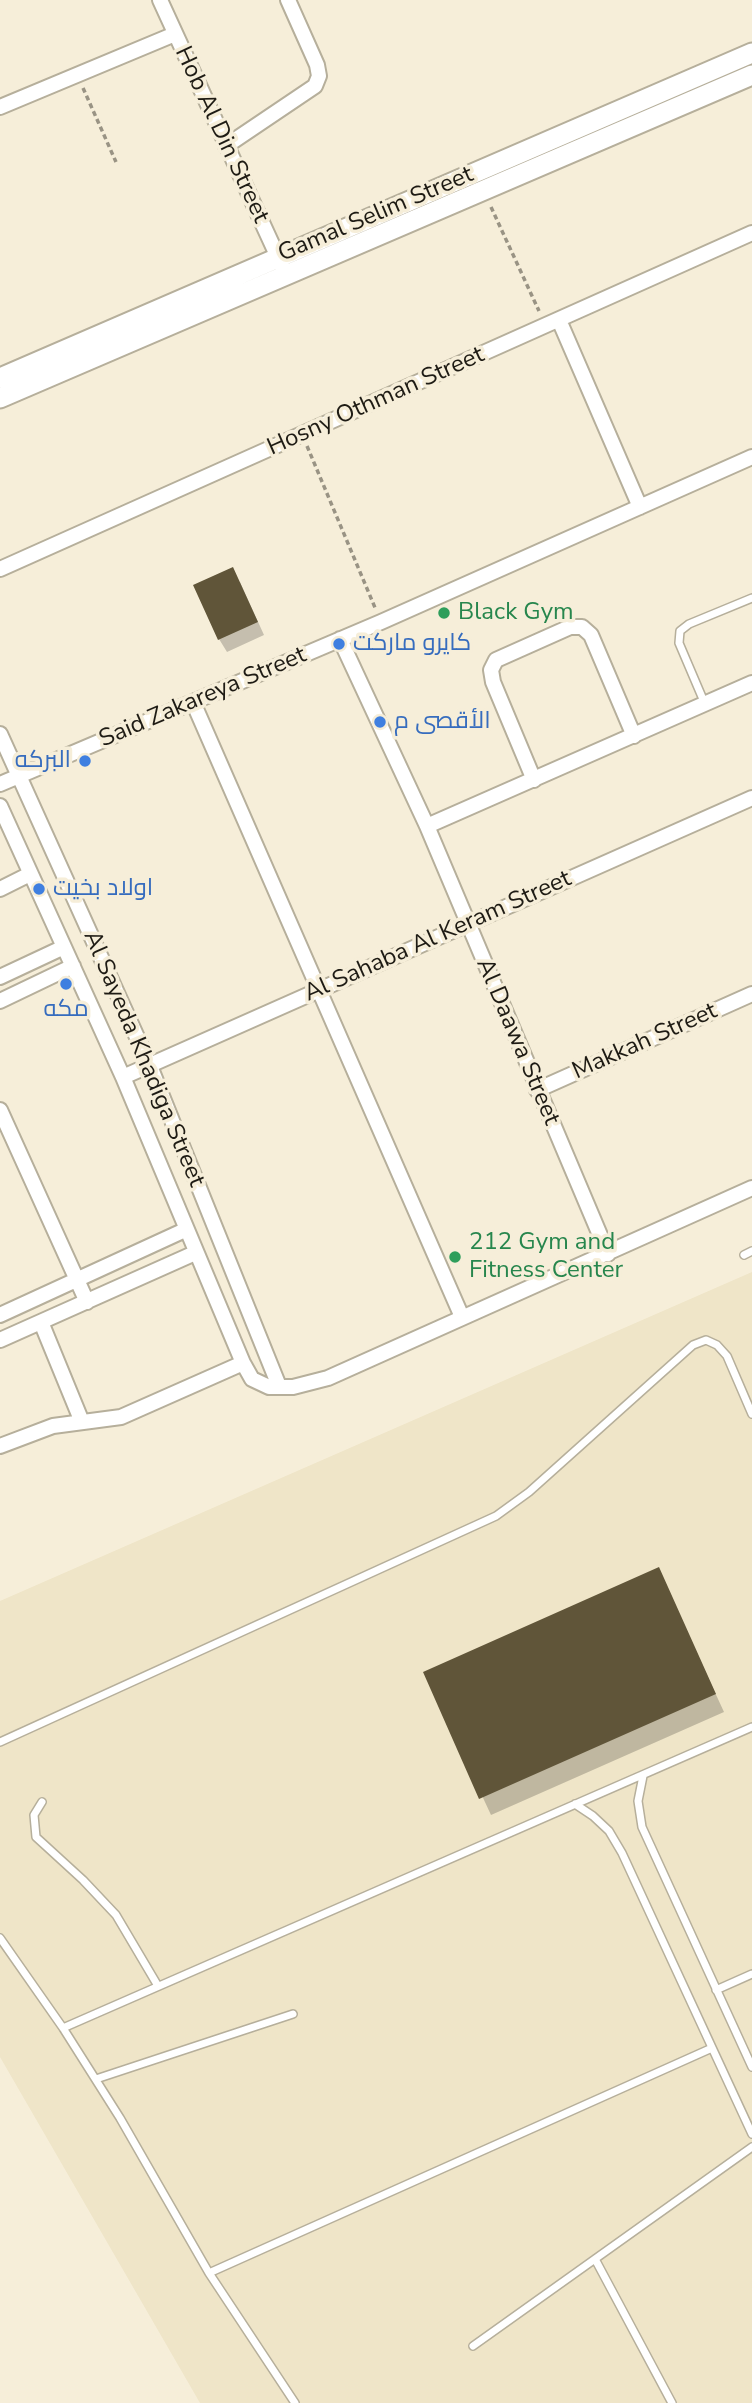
<!DOCTYPE html>
<html>
<head>
<meta charset="utf-8">
<style>
	body { margin:0 }
	canvas { display:block; background:#f6eed9 }
</style>
</head>
<body>
<canvas width="752" height="2403"></canvas>
<script>
const ctx = document.querySelector('canvas').getContext('2d');
ctx.lineJoin = 'round';
function paint(path, color) { ctx.fillStyle = color; ctx.fill(path, 'evenodd'); }
const toPath = rows => new Path2D(rows.map(r => 'M' + r).join(''));
function stroke(path, color, width, dash) { ctx.strokeStyle = color; ctx.lineWidth = width; ctx.lineCap = dash ? 'butt' : 'round'; ctx.setLineDash(dash || []); ctx.stroke(path); }
function label(font, color, halo, rows, align = 'center') {
  ctx.font = font + ' "Nunito Sans",Cairo,sans-serif'; ctx.lineWidth = 7; ctx.setLineDash([]); ctx.textBaseline = 'middle'; ctx.strokeStyle = halo; ctx.fillStyle = color; for (const [text, x, y, turn = 0] of rows) {
    ctx.save(); ctx.translate(x, y); ctx.rotate((+turn || 0) * Math.PI / 180); ctx.textAlign = isNaN(turn) ? turn : align; if (halo) ctx.strokeText(text, 0, 0); ctx.fillText(text, 0, 0); ctx.restore();
  }
}
paint(toPath([
	[752,1272,752,2403,200,2403,0,2057,0,1601]
]), '#efe5c8');
paint(toPath([
	[240,582,264,635,227,652,219,639],
	[658,1569,724,1712,491,1815,425,1673]
]), '#0003');
paint(toPath([
	[233,567,258,622,218,640,193,585],
	[659,1567,716,1694,479,1799,423,1672]
]), '#605539');
const service = toPath([
	[705,704,679,643,680,631,689,624,752,598],
	[744,1255,752,1251],
	[0,1742,496,1516,529,1492,693,1345,706,1340,717,1345,727,1356,752,1414],
	[643,1776,638,1801,642,1827,752,2067],
	[42,1802,34,1815,36,1837,83,1880,116,1915,158,1986],
	[575,1804,593,1816,609,1831,622,1853,752,2134],
	[0,1938,63,2028,120,2118,209,2273,295,2403],
	[716,1990,752,1974],
	[63,2028,752,1727],
	[96,2079,293,2014],
	[595,2259,672,2403],
	[209,2273,712,2048],
	[473,2346,752,2147]
]);
const minor = toPath([
	[160,0,282,266],
	[0,107,175,34],
	[226,146,315,86,319,76,317,65,288,0],
	[559,320,640,507],
	[0,569,752,233],
	[340,639,427,826,608,1254],
	[193,702,462,1317],
	[0,734,150,1066,279,1386],
	[534,780,493,682,491,670,496,660,570,627,582,627,591,635,634,736],
	[0,784,381,622,752,457],
	[0,806,123,1077,243,1363],
	[427,826,752,683],
	[0,889,30,874],
	[0,977,64,947],
	[0,1001,73,966],
	[123,1077,752,798],
	[537,1090,752,994],
	[0,1110,87,1302],
	[0,1315,185,1230],
	[41,1322,82,1422],
	[0,1340,195,1253],
	[0,1446,53,1426,121,1417,243,1363,252,1379,269,1387,293,1387,328,1378,752,1188]
]);
const secondary = toPath([
	[0,378,752,53],
	[0,398,752,75]
]);
stroke(service, '#b6af9b', 10);
stroke(minor, '#b6af9b', 18);
stroke(secondary, '#b6af9b', 23);
stroke(toPath([
	[83,88,116,162],
	[491,207,539,311],
	[307,446,376,610]
]), '#999384', 3.5, [5, 3.5]);
stroke(service, '#fff', 7);
stroke(minor, '#fff', 14);
stroke(secondary, '#fff', 19);
for (const [x, y, r, color] of [
	[444,613,7,"#2e9e5b"],
	[339,644,7,"#3f7fe0"],
	[380,722,7,"#3f7fe0"],
	[85,761,7,"#3f7fe0"],
	[39,889,7,"#3f7fe0"],
	[66,984,7,"#3f7fe0"],
	[455,1257,7,"#2e9e5b"]
]) { const dot = new Path2D(); dot.arc(x, y, r, 0, 2 * Math.PI); ctx.fillStyle = color; ctx.fill(dot); stroke(dot, '#f6eed9', 2.5); }
label('24px', '#1e1b14', '#f6eed9', [
	["Hob Al Din Street",221,135,65],
	["Gamal Selim Street",376,215,-23],
	["Hosny Othman Street",376,402,-24],
	["Said Zakareya Street",203,698,-23],
	["Al Sahaba Al Keram Street",438,937,-24],
	["Al Daawa Street",517,1042,67],
	["Makkah Street",645,1042,-24],
	["Al Sayeda Khadiga Street",143,1059,67]
]);
label('24px', '#27864d', '#f6eed9', [
	["Black Gym",458,613],
	["212 Gym and",469,1243],
	["Fitness Center",469,1271]
], 'left');
label('24px', '#366cbe', '#f6eed9', [
	["كايرو ماركت",353,644],
	["الأقصى م",394,722],
	["البركه",71,761,"right"],
	["اولاد بخيت",53,889],
	["مكه",66,1010,"center"]
], 'left');
</script>
</body>
</html>
